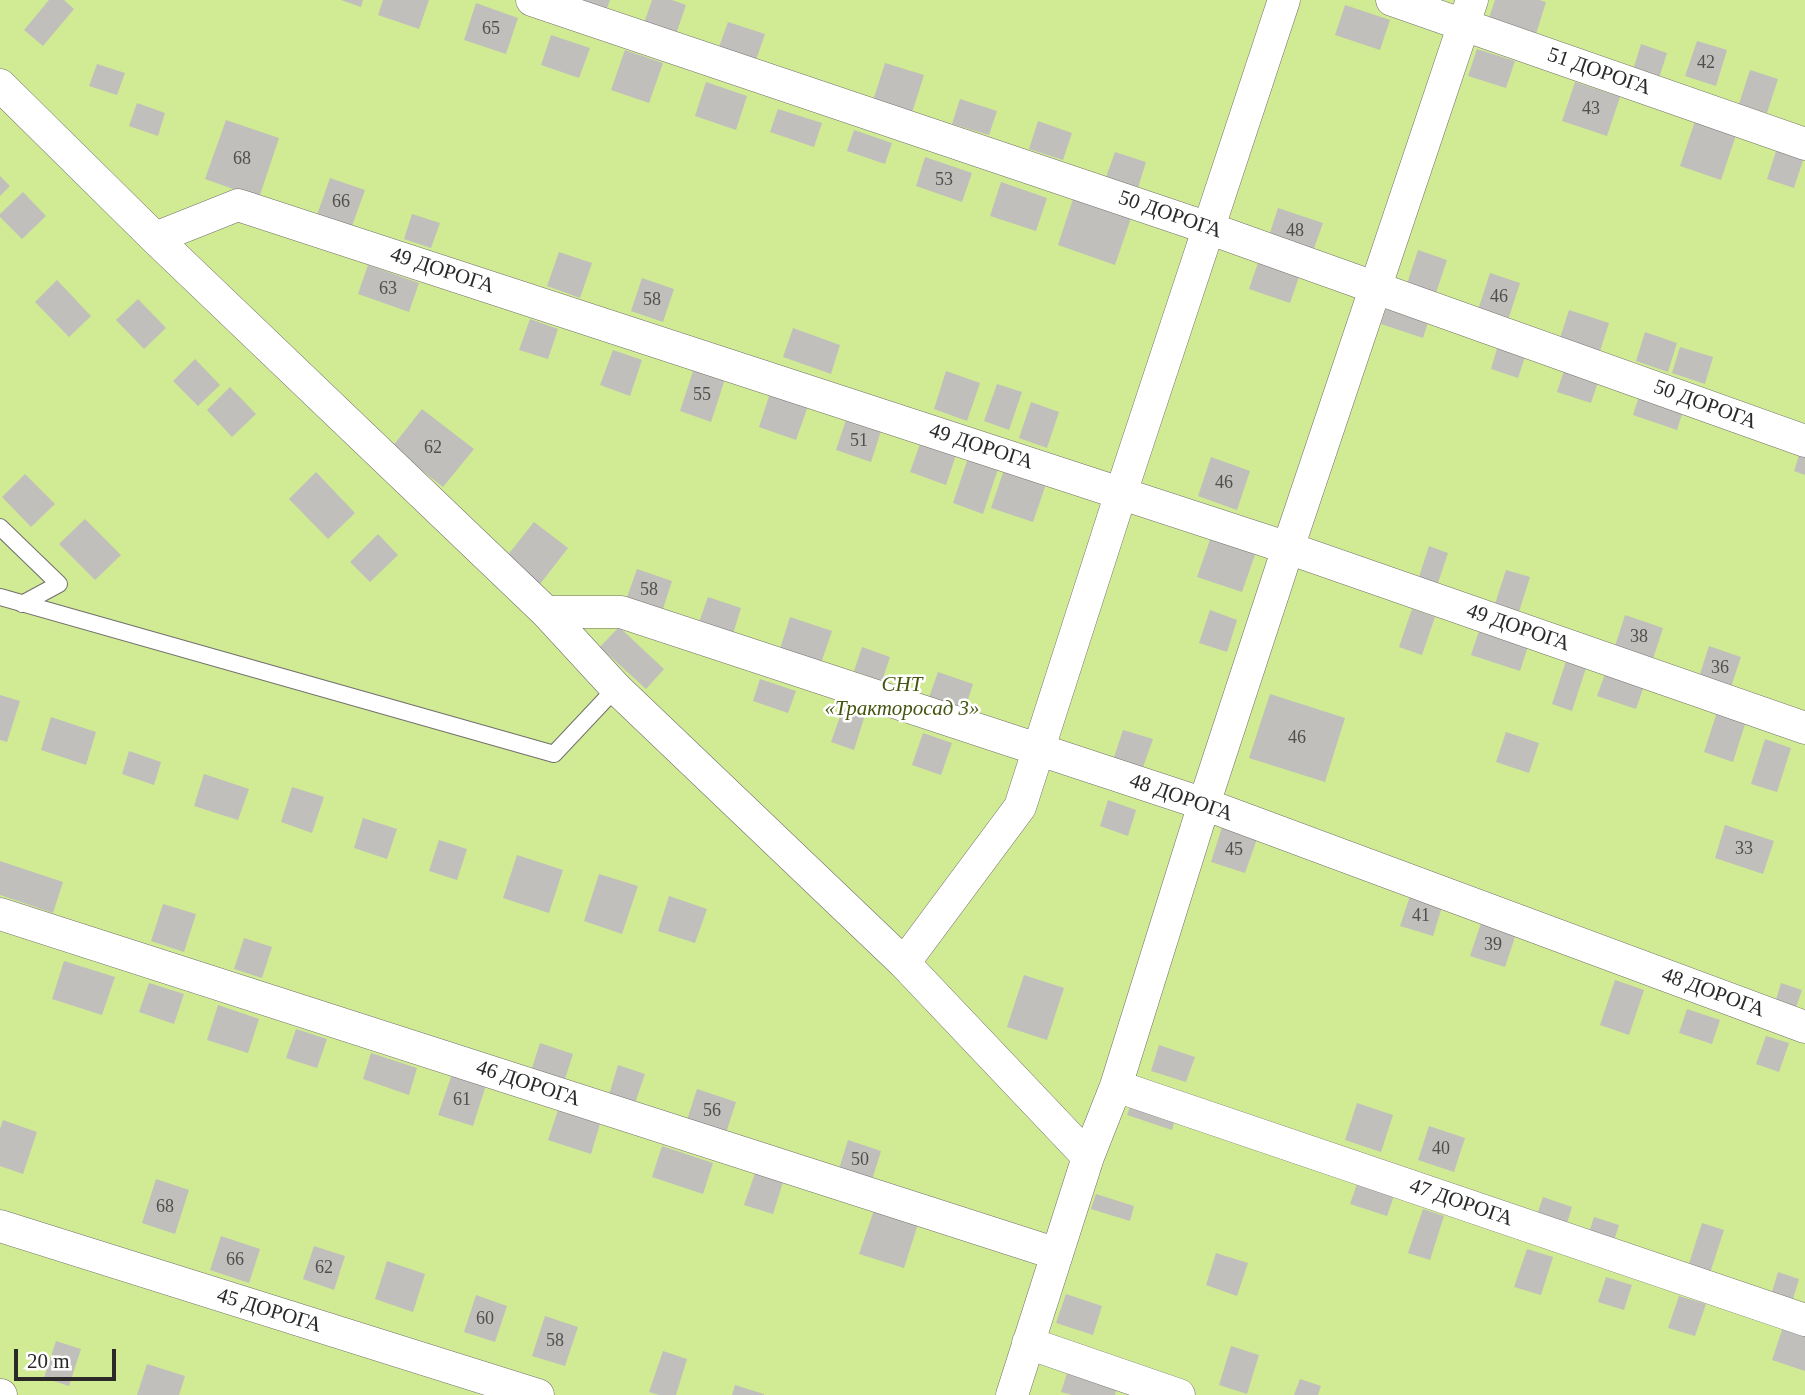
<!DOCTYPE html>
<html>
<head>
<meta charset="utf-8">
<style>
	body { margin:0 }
	#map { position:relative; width:1805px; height:1395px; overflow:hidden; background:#fbf8f5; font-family:Georgia,serif }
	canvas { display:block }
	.scale { position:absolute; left:14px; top:1349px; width:102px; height:32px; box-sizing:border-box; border:4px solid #2b2a29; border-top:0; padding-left:9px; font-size:21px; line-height:24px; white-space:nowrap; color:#2b2a29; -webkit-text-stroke:5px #fff; paint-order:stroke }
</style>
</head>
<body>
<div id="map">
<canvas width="1805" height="1395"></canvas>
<div class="scale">20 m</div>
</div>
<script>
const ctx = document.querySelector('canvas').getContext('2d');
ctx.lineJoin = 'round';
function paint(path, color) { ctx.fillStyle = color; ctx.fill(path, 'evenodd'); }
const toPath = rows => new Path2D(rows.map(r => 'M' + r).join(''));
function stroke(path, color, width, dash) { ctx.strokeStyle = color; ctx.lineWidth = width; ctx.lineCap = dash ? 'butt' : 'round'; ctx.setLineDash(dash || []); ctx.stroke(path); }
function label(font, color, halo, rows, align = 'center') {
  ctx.font = font + ' Georgia,serif'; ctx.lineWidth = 5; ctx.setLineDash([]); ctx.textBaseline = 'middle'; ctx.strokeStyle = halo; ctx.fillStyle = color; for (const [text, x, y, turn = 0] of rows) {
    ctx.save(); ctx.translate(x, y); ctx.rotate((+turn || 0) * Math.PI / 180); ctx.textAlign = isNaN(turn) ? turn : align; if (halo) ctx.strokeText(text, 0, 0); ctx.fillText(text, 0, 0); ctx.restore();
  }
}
paint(toPath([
	[0,0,1805,0,1805,1395,0,1395]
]), '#d0eb93');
paint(toPath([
	[49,0,64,0,74,9,43,46,24,30],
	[341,0,363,0,361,7],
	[383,0,429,0,419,29,378,15],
	[566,0,610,0,605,14],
	[652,0,672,0,686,5,674,40,642,29],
	[1495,0,1539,0,1546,2,1536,34,1489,18],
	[476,3,518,18,506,54,464,40],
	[1345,5,1390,20,1380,50,1335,35],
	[728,22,765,34,755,63,718,50],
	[551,35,590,48,579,78,541,65],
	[1697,41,1727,50,1716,86,1685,76],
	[1641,44,1667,53,1659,78,1633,70],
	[1477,49,1515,61,1506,88,1468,76],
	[625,50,663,63,649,103,611,90],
	[885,63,924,75,911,116,872,104],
	[97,64,125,73,117,95,89,86],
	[1750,70,1778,79,1767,113,1739,104],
	[706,82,747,96,736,130,695,116],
	[1575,82,1620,97,1607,136,1562,121],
	[960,99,997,111,989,135,952,124],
	[137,103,165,113,158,136,129,126],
	[778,109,822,123,814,147,770,132],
	[226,120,279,138,259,198,205,179],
	[1038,121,1072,133,1063,160,1029,149],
	[1695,121,1736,135,1721,180,1680,166],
	[854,130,892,143,885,164,847,151],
	[1778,145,1805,154,1794,188,1767,179],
	[1115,152,1146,162,1137,191,1105,180],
	[925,157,972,173,962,202,916,186],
	[0,176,10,186,0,196],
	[330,178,365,190,352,226,317,215],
	[1001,182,1047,198,1036,231,990,216],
	[23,192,46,216,22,239,0,217,0,214],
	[1073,199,1131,218,1115,265,1058,245],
	[1278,208,1323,223,1312,254,1268,239],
	[412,214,440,223,431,248,404,239],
	[1418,250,1447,260,1436,293,1407,284],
	[559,252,592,263,580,298,547,286],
	[1259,260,1300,274,1290,303,1249,289],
	[368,265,419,283,409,312,358,294],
	[1490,273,1520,283,1508,320,1478,310],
	[642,278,674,289,663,322,631,311],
	[57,280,91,316,69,337,35,302],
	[138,299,166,328,144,349,116,320],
	[1388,302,1430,316,1423,338,1381,324],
	[1569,310,1609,323,1600,351,1560,338],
	[530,319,558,329,548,359,519,350],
	[793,328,840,345,831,374,783,357],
	[1645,332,1677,343,1668,372,1636,361],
	[1499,342,1527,351,1518,378,1491,369],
	[1680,347,1713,357,1705,384,1672,373],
	[613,350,642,360,630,396,600,385],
	[195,359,220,385,198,406,173,381],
	[1566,364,1600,376,1591,403,1557,392],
	[694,368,725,379,711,422,680,411],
	[946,371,980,383,967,421,934,409],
	[997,384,1022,392,1009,430,984,421],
	[230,387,256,414,232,437,207,410],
	[770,393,808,406,796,440,759,427],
	[1640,393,1684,408,1677,430,1633,415],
	[1031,402,1059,412,1047,448,1019,438],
	[422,409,474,449,443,487,392,447],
	[846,420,881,431,871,462,836,450],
	[920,444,956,455,946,485,910,472],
	[1802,446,1805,447,1805,475,1794,471],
	[969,455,999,466,983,514,953,503],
	[1211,457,1250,471,1237,510,1198,496],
	[1004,470,1046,484,1033,522,991,508],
	[316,472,355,513,328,539,289,499],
	[25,474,55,504,31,527,2,497],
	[85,519,121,555,95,580,59,544],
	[534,522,568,548,537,588,503,561],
	[378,534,398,555,370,582,350,562],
	[1212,534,1257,549,1242,592,1197,577],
	[1429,546,1448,553,1437,586,1418,580],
	[637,569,672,581,662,612,626,600],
	[1506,570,1530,577,1518,615,1494,607],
	[708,597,741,608,732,637,698,625],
	[1412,609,1435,617,1422,655,1399,647],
	[1210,610,1237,620,1227,652,1199,643],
	[1625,615,1663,628,1653,659,1615,646],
	[790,617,832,631,820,666,779,652],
	[619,627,664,669,646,689,600,647],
	[1479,631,1528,646,1520,671,1471,655],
	[1709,646,1741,657,1730,690,1698,680],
	[862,647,890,657,882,681,854,671],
	[1566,661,1586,668,1572,711,1552,704],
	[938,672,973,684,964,712,928,700],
	[1605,674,1644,686,1636,709,1597,696],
	[760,679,796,691,788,713,753,701],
	[1270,694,1345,718,1325,782,1249,758],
	[0,695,20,701,7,742,0,740],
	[843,708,865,715,854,750,831,742],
	[1718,709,1747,718,1733,762,1704,752],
	[51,717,96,732,86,765,41,750],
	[1123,730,1153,739,1141,773,1112,763],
	[1506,732,1539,743,1529,773,1496,762],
	[923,733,952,743,941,775,912,765],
	[1765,739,1791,748,1777,792,1751,784],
	[129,751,161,762,154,785,122,774],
	[204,774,249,789,238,820,194,806],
	[292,787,324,797,312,833,281,822],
	[1108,800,1136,810,1128,836,1100,826],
	[363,818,397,829,387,859,354,848],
	[1725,825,1774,841,1763,874,1715,858],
	[1222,827,1257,839,1245,873,1211,862],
	[439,840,467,849,457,880,429,871],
	[517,855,563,870,549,913,503,898],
	[0,861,63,882,53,913,0,895],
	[599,874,638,886,622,934,584,921],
	[669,896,707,909,695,943,658,931],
	[1410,896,1442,907,1433,936,1400,926],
	[163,904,196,914,184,952,151,941],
	[1481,923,1516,934,1505,967,1470,956],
	[244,938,272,947,262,978,234,969],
	[64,961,115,977,102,1015,52,999],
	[1024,975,1064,988,1047,1040,1007,1027],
	[1615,980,1644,990,1629,1035,1600,1025],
	[149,983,184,994,174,1024,139,1012],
	[1781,983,1802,990,1794,1013,1774,1006],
	[218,1005,259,1019,248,1053,207,1040],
	[1687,1009,1720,1020,1712,1044,1679,1033],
	[296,1029,327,1039,317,1068,286,1058],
	[1766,1036,1789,1043,1779,1072,1756,1064],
	[540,1043,573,1054,565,1079,532,1068],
	[1159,1045,1195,1057,1186,1082,1151,1071],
	[371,1053,417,1068,409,1095,363,1079],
	[618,1065,645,1074,635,1103,609,1095],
	[452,1074,486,1085,473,1126,438,1115],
	[697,1089,736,1102,726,1133,687,1120],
	[1132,1101,1176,1115,1172,1130,1127,1115],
	[1357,1103,1393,1115,1381,1152,1345,1140],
	[558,1110,600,1124,591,1154,548,1140],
	[3,1120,37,1132,23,1174,0,1166,0,1129],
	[1429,1126,1465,1138,1454,1172,1418,1160],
	[848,1140,881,1151,872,1180,839,1169],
	[662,1146,713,1163,703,1194,652,1177],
	[755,1173,783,1182,773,1214,744,1205],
	[156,1179,189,1190,175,1234,142,1223],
	[1358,1181,1395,1193,1387,1216,1350,1204],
	[1096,1194,1134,1206,1130,1221,1091,1209],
	[1543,1197,1572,1207,1564,1233,1534,1224],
	[1423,1209,1444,1216,1430,1260,1408,1253],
	[874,1210,918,1224,904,1268,859,1254],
	[1594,1217,1619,1225,1612,1247,1587,1239],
	[1702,1223,1724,1230,1708,1279,1686,1273],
	[221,1236,260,1249,249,1283,210,1270],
	[314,1246,345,1256,334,1290,303,1279],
	[1527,1249,1553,1257,1541,1295,1514,1287],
	[1216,1253,1248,1263,1237,1296,1206,1285],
	[387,1261,425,1274,413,1312,375,1299],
	[1778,1272,1799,1279,1790,1309,1769,1302],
	[1606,1277,1632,1285,1624,1310,1598,1302],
	[1066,1294,1102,1306,1093,1335,1056,1323],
	[476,1295,507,1306,495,1342,464,1332],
	[1679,1296,1706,1304,1695,1336,1668,1328],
	[545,1316,578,1327,565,1366,532,1356],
	[1783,1327,1805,1335,1805,1371,1772,1360],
	[56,1341,81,1349,69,1386,44,1378],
	[1231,1346,1259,1355,1247,1394,1219,1385],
	[663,1351,687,1359,676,1395,659,1395,649,1392],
	[147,1364,185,1376,179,1395,137,1395],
	[1068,1370,1117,1386,1115,1395,1072,1395,1061,1392],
	[1300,1379,1321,1386,1318,1395,1294,1395],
	[735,1385,764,1394,764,1395,732,1395]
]), '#c1bfbc');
const lane = toPath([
	[0,527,59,584,22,604],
	[0,597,554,754,616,688]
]);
const street = toPath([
	[532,0,1208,228,1805,441],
	[1392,0,1805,144],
	[0,85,155,238,546,612,616,688,904,963,1088,1157],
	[155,238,238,205,1288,548,1805,728],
	[546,612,621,612,1204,804,1805,1027],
	[0,914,1057,1254],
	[904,963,1020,807,1121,493,1284,0],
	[1116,1086,1805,1320],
	[0,1226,538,1395],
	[1028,1343,1179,1395],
	[0,1395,1,1395],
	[1012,1395,1088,1157,1116,1086,1204,804,1288,548,1472,0]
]);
stroke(lane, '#726f6d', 18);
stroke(street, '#726f6d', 33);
stroke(lane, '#fff', 16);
stroke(street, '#fff', 32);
label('18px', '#504f4e', null, [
	["65",491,29],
	["42",1706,63],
	["43",1591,109],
	["68",242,159],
	["53",944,180],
	["66",341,202],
	["48",1295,231],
	["63",388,289],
	["46",1499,297],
	["58",652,300],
	["55",702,395],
	["51",859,441],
	["62",433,448],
	["46",1224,483],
	["58",649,590],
	["38",1639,637],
	["36",1720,668],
	["46",1297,738],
	["33",1744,849],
	["45",1234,850],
	["41",1421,916],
	["39",1493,945],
	["61",462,1100],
	["56",712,1111],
	["40",1441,1149],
	["50",860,1160],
	["68",165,1207],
	["66",235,1260],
	["62",324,1268],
	["60",485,1319],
	["58",555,1341]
]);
label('21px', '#2b2a29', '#fff', [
	["51 ДОРОГА",1599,72,19],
	["50 ДОРОГА",1170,215,19],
	["49 ДОРОГА",442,271,18],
	["50 ДОРОГА",1705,405,20],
	["49 ДОРОГА",981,447,18],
	["49 ДОРОГА",1518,628,19],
	["48 ДОРОГА",1181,798,19],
	["48 ДОРОГА",1713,993,20],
	["46 ДОРОГА",528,1084,18],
	["47 ДОРОГА",1461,1203,19],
	["45 ДОРОГА",269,1311,17]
]);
label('italic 21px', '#44550f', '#fff', [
	["СНТ",902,685],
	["«Тракторосад 3»",902,709]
]);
</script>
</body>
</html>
